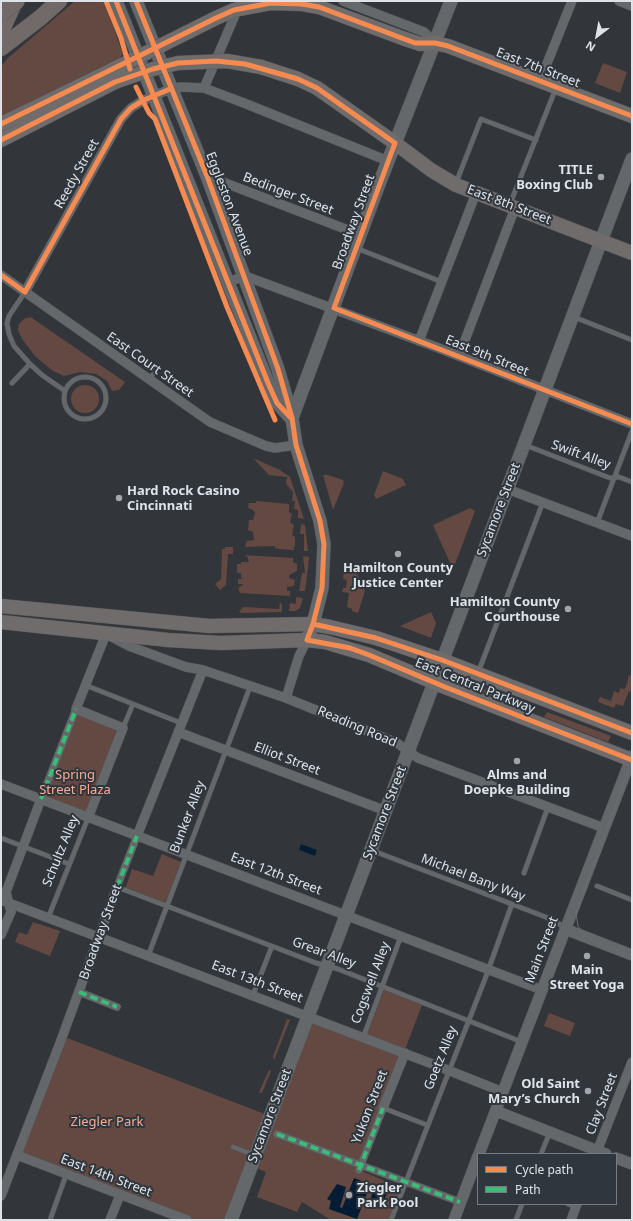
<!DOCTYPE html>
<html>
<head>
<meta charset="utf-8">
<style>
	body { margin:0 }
	#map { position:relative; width:633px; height:1221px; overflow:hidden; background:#32363a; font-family:"Noto Sans",sans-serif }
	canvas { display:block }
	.frame { position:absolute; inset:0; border:2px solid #dfe3e8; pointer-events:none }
	.legend { position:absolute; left:477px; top:1153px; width:140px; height:52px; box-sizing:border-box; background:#2f363d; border:1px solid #757b81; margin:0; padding:5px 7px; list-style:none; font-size:12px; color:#dfe3e8 }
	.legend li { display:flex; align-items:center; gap:8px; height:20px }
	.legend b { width:20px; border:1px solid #757b81 }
	.north { position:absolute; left:577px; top:16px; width:40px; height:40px; -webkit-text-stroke:3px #2f363d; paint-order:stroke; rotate:212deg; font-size:11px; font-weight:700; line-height:16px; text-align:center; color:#dfe3e8 }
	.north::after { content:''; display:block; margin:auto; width:14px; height:18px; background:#dfe3e8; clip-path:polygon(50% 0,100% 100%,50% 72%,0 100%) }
</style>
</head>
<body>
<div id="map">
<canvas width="633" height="1221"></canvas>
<div class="frame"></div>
<ul class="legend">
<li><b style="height:5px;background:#f68b52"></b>Cycle path</li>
<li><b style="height:5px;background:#3abd76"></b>Path</li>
</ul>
<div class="north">N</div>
</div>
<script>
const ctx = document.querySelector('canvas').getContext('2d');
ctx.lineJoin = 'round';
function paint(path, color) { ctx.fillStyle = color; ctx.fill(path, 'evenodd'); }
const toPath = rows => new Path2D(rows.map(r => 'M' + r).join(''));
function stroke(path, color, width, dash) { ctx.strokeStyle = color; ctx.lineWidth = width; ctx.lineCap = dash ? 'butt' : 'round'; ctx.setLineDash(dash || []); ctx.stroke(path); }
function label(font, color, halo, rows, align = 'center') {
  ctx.font = font + ' "Noto Sans",sans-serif'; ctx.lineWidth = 4; ctx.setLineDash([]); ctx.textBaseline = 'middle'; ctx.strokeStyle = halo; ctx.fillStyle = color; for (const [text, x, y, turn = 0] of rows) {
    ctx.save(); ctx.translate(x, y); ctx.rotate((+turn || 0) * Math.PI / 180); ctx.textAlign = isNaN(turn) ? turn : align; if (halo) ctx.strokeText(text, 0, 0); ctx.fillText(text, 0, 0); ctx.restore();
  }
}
paint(toPath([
	[75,1,104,1,123,54,119,59,1,116,1,66,8,58],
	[603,63,627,72,620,93,595,83],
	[30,317,32,318,125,382,119,390,112,391,107,381,96,374,80,372,64,376,53,371,35,356,22,339,18,330,19,324,24,319],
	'71 399a14 14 0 1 1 28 0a14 14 0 1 1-28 0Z',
	[253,458,280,470,290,477,304,519,298,518,298,510,294,509,295,501,292,501,293,492,286,484,287,477,269,475],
	[383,471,403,479,406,485,376,499,374,495],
	[323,475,328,475,343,480,344,483,333,510],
	[256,501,289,504,289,512,292,514,290,522,294,525,292,535,295,537,295,547,291,548,294,548,294,550,279,549,275,548,275,546,245,547,247,541,254,540,253,532,248,530,249,520,253,520,255,513,253,510,248,508,249,503,256,503],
	[470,508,475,511,454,567,452,567,433,525],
	[301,524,305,525,308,551,304,551,304,534,300,534],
	[225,547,233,547,233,554,228,554,226,585,220,590,215,584,221,579,222,549,225,549],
	[243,555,293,558,293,562,297,564,297,571,289,575,289,578,295,580,294,586,287,587,287,591,290,591,290,596,240,593,238,588,244,584,238,584,238,579,244,579,241,578,241,573,237,573,237,564,241,564,241,562,249,562,247,556],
	[303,556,309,557,308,568,305,591,299,591,302,573,305,573],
	[352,562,365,591,358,613,352,611,352,609,347,607,349,593,342,592,343,588,346,588,347,580,343,579,344,564],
	[296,597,303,598,300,608,295,611,289,611,290,603,296,604],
	[280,603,282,604,282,612,241,613,239,611,244,607,279,609],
	[431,612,436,623,431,638,400,626],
	[629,675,632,676,632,688,631,692,629,691,623,706,616,704,614,708,598,702,600,697,611,701,614,691,619,693,620,688,624,689,626,687],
	[462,680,526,705,524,710,461,684],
	[76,709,123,728,89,818,41,799],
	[547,712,611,736,608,742,544,717],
	[162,854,181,862,165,904,125,889,132,869,153,876],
	[33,922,60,931,50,956,15,942,19,932,27,935],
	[384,990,422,1005,359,1170,402,1188,391,1220,331,1220,302,1202,297,1212,257,1197,266,1172,251,1166,231,1220,187,1220,17,1155,62,1036,270,1116,308,1016,366,1036],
	[549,1013,575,1023,570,1036,544,1026],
	[287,1019,290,1020,274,1060,273,1057],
	[269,1070,271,1071,262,1093,259,1092]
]), '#634941');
paint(toPath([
	[301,844,317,850,315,856,299,850],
	[354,1178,388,1191,381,1207,370,1205,372,1193,368,1191,357,1219,329,1209,331,1201,327,1199,337,1184,346,1187,340,1207,342,1208]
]), '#041d35');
const service = toPath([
	[456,183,481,119,536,140],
	[510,204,556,88],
	[356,248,442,282],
	[25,292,9,316,7,323,9,334,14,346,30,364,42,375,65,391],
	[574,317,632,340],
	'64 398a21 21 0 1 1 42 0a21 21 0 1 1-42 0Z',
	[149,380,158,367],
	[12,383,30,364],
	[525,445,610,478,619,477,632,482],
	[597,523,632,431],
	[478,673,543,502],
	[85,685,181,723],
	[123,728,133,704],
	[1,838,69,864],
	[371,850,556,921,565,929],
	[524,873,548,807],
	[597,886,632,900],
	[117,887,316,963,338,969,522,1042],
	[48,918,88,818],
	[148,956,250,687],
	[253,995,272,946],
	[363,1038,401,936],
	[383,1108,427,1125],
	[233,1147,254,1155],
	[541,1154,550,1132],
	[568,1204,576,1207],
	[50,1220,66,1175],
	[391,1220,485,979,512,904],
	[516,1220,522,1204]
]);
const pedestrian = toPath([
	[41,799,76,709],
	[117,887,137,836],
	[79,992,117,1007],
	[277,1134,460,1202],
	[359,1170,383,1108]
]);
const minor = toPath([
	[343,1,424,32,435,43],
	[619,1,632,6],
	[540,81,572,1],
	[204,88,241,1],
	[207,176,361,235],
	[1,275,210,422,266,446,275,448,296,445],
	[228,282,245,276,436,347,632,424],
	[25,292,121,119,131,108,144,100,170,89,181,87,204,88,244,103,388,161],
	[419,341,476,193],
	[459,356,515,208],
	[507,489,632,536],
	[286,698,299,656,307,640],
	[178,732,386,811],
	[1,784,542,990],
	[88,818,123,728,76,709,106,634,129,646,186,667,203,670,286,698,397,743,418,758,604,828],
	[137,836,203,670],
	[1,900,435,1065,503,1092],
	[1,935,11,912,6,892,41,799],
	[383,1108,405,1053],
	[596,1154,632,1062],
	[17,1155,187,1220],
	[1,1196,60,1043,117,887],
	[110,1220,120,1195],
	[571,1220,577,1204]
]);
const tertiary = toPath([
	[565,929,632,955],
	[496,1111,606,1154],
	[479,1154,632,756],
	[616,1158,632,1164],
	[454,1220,478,1156]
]);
const secondary = toPath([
	[116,1,268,383,277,403,290,417],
	[136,1,207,176,278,369,292,418,296,445,320,521,324,544,322,588,313,624,307,640],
	[292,418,379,184,451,1],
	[231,1220,632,159]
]);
const primary = toPath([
	[405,39,420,44,435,43,448,46,632,116],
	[261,67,298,79,317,88,395,143,431,170,456,185,632,253],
	[1,124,110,71],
	[1,140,115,82],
	[1,606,209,626,313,624,330,627,376,638,442,660,632,733],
	[1,622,168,640,221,643,307,640,325,642,369,655,445,687,632,760]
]);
const motorway = toPath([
	[1,32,15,1],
	[1,48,40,18,59,1]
]);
stroke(service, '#525559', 5.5);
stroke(pedestrian, '#525559', 8);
stroke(minor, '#525559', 10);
stroke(tertiary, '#525559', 12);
stroke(secondary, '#525559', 14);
stroke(primary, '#525559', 15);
stroke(motorway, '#525559', 17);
stroke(service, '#65686b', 4.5);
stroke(pedestrian, '#65686b', 7);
stroke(minor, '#65686b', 9);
stroke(tertiary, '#65686b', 11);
stroke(secondary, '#65686b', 13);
stroke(primary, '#716c6c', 14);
stroke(motorway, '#726a69', 16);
stroke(toPath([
	[632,760,576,913,578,926,589,939,632,957]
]), '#6a6d70', 1);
const primaryBridge = toPath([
	[110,71,216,18,234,10,271,3,302,4,319,7,405,39],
	[115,82,153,69,178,63,227,61,261,67]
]);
const motorwayBridge = toPath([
	[1,14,17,1]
]);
stroke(primaryBridge, '#525559', 15, []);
stroke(motorwayBridge, '#525559', 17, []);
stroke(primaryBridge, '#716c6c', 14);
stroke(motorwayBridge, '#726a69', 16);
stroke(toPath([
	[41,799,76,709],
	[117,887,137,836],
	[79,992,117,1007],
	[277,1134,460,1202],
	[359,1170,383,1108]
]), '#3abd76', 4, [8, 4]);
stroke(toPath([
	[106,1,121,38,130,69],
	[116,1,268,383,277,403,290,417],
	[136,1,207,176,278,369,292,418,296,445,320,521,324,544,322,588,313,624,307,640,350,648,369,655,445,687,632,760],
	[136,87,149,113,155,119,227,307,275,420],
	[1,124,216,18,234,10,271,3,302,4,319,7,415,43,435,43,448,46,632,116],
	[1,140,115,82,153,69,178,63,216,61,245,64,298,79,317,88,395,143,334,308,632,424],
	[1,275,25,292,121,119,131,108,144,100,170,89],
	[313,624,376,638,442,660,632,733]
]), '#f68b52', 5);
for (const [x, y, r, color] of [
	[601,177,4,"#a2a6ab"],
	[119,498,4,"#a2a6ab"],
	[398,554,4,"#a2a6ab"],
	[568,609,4,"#a2a6ab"],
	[517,761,4,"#a2a6ab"],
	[587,956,4,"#a2a6ab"],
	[588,1091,4,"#a2a6ab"],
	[349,1195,4,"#a2a6ab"]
]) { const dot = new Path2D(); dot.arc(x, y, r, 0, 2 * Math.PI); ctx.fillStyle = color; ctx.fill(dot); stroke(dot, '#2f363d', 1.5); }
label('13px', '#dfe3e8', '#2f363d', [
	["East 7th Street",538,68,21],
	["Reedy Street",77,174,-61],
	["Bedinger Street",288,194,21],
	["Eggleston Avenue",229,204,69],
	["East 8th Street",509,205,21],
	["Broadway Street",354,222,-70],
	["East 9th Street",487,356,22],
	["East Court Street",150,365,35],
	["Swift Alley",581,455,20],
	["Sycamore Street",499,510,-69],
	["East Central Parkway",475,686,22],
	["Reading Road",357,727,23],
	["Elliot Street",287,759,21],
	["Sycamore Street",385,813,-69],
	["Bunker Alley",188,817,-69],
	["Schultz Alley",61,851,-68],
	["East 12th Street",276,874,21],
	["Michael Bany Way",473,878,21],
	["Broadway Street",101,932,-70],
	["Main Street",542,950,-69],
	["Grear Alley",324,953,20],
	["East 13th Street",257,982,21],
	["Cogswell Alley",371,983,-69],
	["Goetz Alley",441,1058,-68],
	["Clay Street",602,1104,-69],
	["Yukon Street",370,1107,-69],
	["Sycamore Street",270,1116,-69],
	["East 14th Street",106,1176,21]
]);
label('bold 13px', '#dfe3e8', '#2f363d', [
	["TITLE",593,170],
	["Boxing Club",593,185],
	["Hard Rock Casino",127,491,"left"],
	["Cincinnati",127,506,"left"],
	["Hamilton County",398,568,"center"],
	["Justice Center",398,583,"center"],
	["Hamilton County",560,602],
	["Courthouse",560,617],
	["Alms and",517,775,"center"],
	["Doepke Building",517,790,"center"],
	["Main",587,970,"center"],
	["Street Yoga",587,985,"center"],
	["Old Saint",580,1084],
	["Mary’s Church",580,1099],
	["Ziegler",357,1188,"left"],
	["Park Pool",357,1203,"left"]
], 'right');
label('13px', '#f6ad95', '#2f363d', [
	["Spring",75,775],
	["Street Plaza",75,790],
	["Ziegler Park",107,1122]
]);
</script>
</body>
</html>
